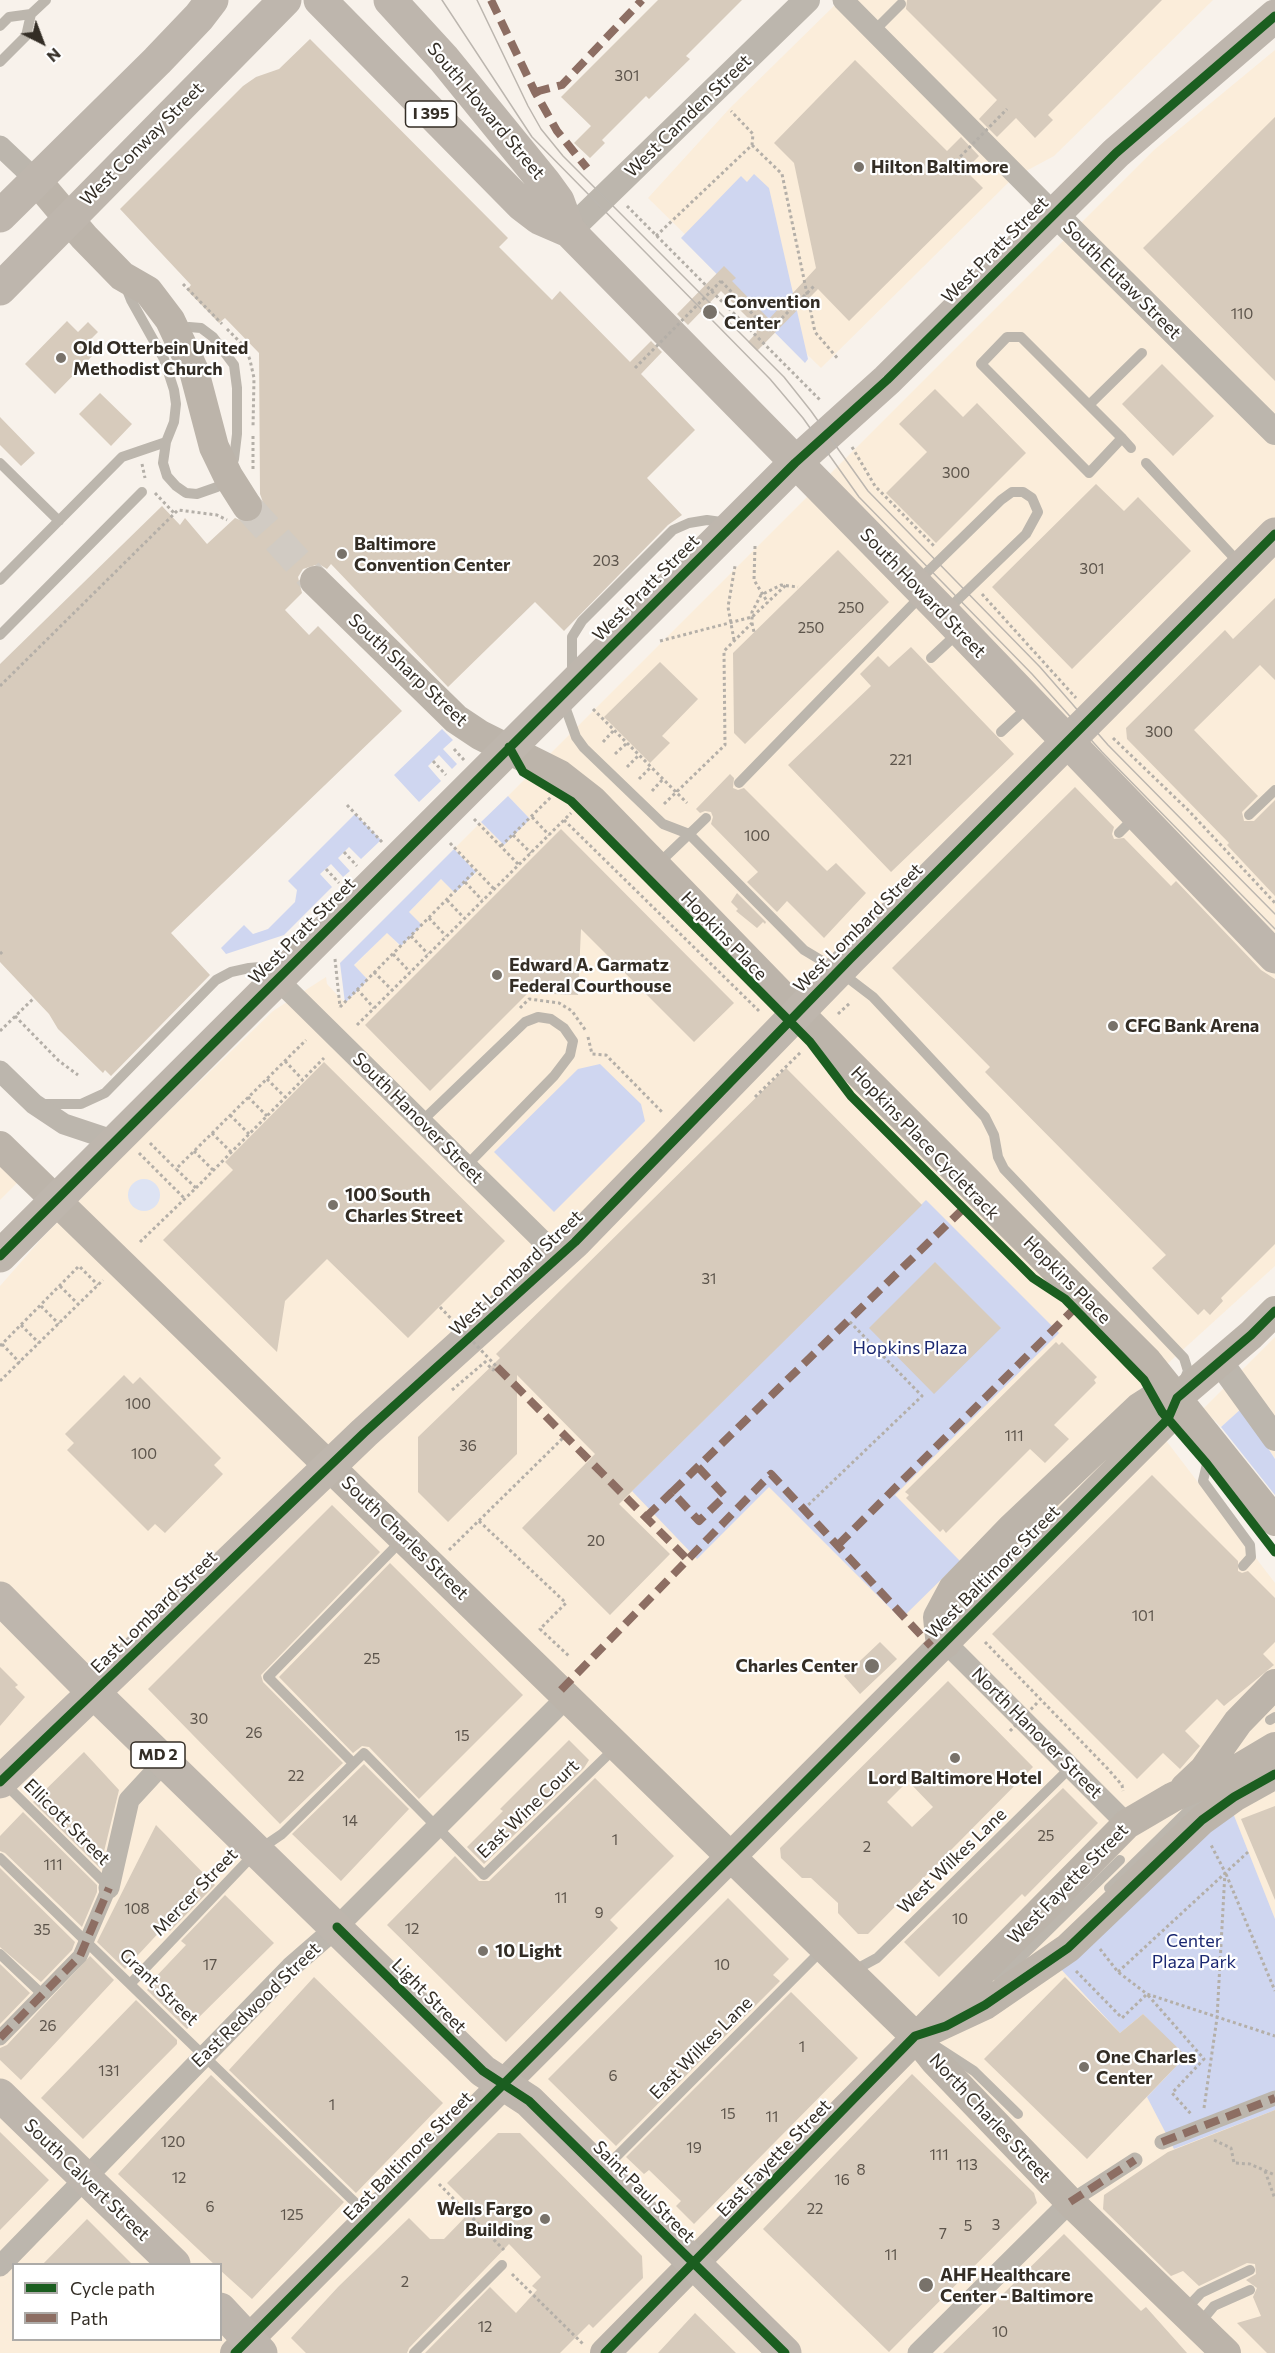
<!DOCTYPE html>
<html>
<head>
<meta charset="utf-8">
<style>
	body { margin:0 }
	#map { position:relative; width:1275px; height:2353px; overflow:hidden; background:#f8f2eb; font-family:Commissioner,sans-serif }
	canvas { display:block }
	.legend { position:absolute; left:12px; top:2263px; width:210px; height:78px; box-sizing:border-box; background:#fff; border:2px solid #adaba8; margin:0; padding:8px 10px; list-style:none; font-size:18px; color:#332d25 }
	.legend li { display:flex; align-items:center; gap:12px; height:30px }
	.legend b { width:30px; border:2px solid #adaba8 }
	.north { position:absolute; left:12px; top:12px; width:60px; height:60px; -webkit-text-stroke:4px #fff; paint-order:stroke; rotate:138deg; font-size:16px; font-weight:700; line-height:24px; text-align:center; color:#332d25 }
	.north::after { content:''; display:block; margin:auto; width:21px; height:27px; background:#332d25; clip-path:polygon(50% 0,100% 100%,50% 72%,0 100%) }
</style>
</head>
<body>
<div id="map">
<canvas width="1275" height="2353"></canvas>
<ul class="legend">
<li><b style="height:8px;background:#1b5e20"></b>Cycle path</li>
<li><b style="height:8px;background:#8d6e63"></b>Path</li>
</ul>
<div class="north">N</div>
</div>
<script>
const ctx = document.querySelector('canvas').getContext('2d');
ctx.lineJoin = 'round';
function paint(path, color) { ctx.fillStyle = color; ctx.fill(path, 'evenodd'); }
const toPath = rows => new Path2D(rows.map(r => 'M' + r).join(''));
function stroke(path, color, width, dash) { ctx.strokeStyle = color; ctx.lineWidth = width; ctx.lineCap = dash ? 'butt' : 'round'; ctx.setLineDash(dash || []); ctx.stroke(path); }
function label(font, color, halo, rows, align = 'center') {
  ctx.font = font + ' Commissioner,sans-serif'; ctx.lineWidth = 4.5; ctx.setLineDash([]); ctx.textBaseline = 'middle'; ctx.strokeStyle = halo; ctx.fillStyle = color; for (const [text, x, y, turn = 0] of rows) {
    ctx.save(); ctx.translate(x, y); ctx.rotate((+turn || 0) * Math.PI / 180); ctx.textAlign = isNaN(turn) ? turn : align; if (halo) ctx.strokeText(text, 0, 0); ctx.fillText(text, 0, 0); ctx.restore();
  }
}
paint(toPath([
	[840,0,1213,0,1054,156,1013,178,821,368,648,198,730,108],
	[1275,50,1275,1266,1132,1396,1275,1583,1275,2353,0,2353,0,1286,42,1238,142,1137,273,1011,326,977,327,984,345,1003,368,980,354,966,387,932,400,946,409,912,441,879,456,893,476,873,454,849,481,822,504,845,530,819,508,796,1154,150],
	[14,2264,220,2264,220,2340,14,2340],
	[0,1164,19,1181,0,1200],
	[1275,1337,1275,1459,1243,1408,1221,1427,1203,1409]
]), '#fbedda');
paint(toPath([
	[754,174,769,188,808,359,805,363,681,238,741,176,747,182],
	[442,729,453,740,443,749,457,764,452,769,439,755,428,766,441,781,419,802,394,775],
	[508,796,530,819,504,845,481,822],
	[355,814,381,840,361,859,349,847,338,858,350,871,343,877,331,864,320,874,332,887,284,935,226,954,221,948,244,925,253,934,268,929,295,902,297,890,288,881],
	[454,849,476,872,455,893,441,879,409,912,422,925,401,946,387,933,354,965,368,980,345,1003,340,963],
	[600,1064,641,1104,645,1121,554,1212,494,1152,578,1069],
	[926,1200,1059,1333,895,1495,960,1561,901,1619,769,1487,697,1559,632,1491],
	[1242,1408,1275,1459,1275,1495,1221,1427],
	[1231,1808,1275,1919,1275,2110,1174,2149,1147,2097,1185,2057,1143,2014,1120,2033,1059,1967]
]), '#cfd6f0');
paint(toPath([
	'128 1195a16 16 0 1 1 32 0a16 16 0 1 1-32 0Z'
]), '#dde3f3');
paint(toPath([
	[658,0,742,0,686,56,690,59,649,99,646,96,602,140,605,143,590,158,574,143,591,126,561,97],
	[907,0,1162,0,1048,115,1053,120,1035,138,1016,118,997,137,979,119,997,100,906,9],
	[310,39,508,238,499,247,552,300,560,291,630,362,651,341,662,352,641,374,695,430,647,478,682,515,668,525,564,631,535,602,448,687,331,564,327,569,319,564,303,569,298,577,302,593,285,610,309,635,318,626,402,711,171,933,210,975,111,1076,105,1070,103,1073,58,1029,49,1014,0,962,0,664,162,506,180,525,185,518,207,544,235,518,248,523,257,520,262,513,264,505,260,494,259,353,225,318,219,323,187,290,191,285,120,209,243,86,256,77,279,69],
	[855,60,947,151,961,137,979,156,965,170,983,188,849,321,818,289,757,351,748,342,757,332,755,330,757,327,721,291,688,325,677,314,724,266,736,278,732,281,769,319,816,268,794,163,774,143],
	[1275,117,1275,381,1143,248],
	[67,321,78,332,88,322,98,332,88,342,97,351,55,394,25,364],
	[1162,364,1214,416,1173,456,1122,404],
	[935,389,963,417,977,403,1026,453,936,543,886,493,927,452,899,424],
	[100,393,132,424,111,446,79,414],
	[0,417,35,453,21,466,0,445],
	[1096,484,1124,511,1138,497,1191,551,1072,669,992,587],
	[838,550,889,602,745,744,734,733,733,653],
	[1275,598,1275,680,1260,665,1194,730,1258,796,1242,812,1244,821,1254,821,1275,800,1275,896,1227,845,1229,843,1127,739,1126,728,1225,630,1233,639],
	[911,647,1014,754,891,872,788,765,871,686,860,674,878,656,889,667],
	[660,662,698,699,662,736,670,743,650,763,604,717],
	[730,774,734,778,733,788,738,790,744,788,827,871,836,863,866,893,824,938,787,901,777,912,747,882,758,872,711,824,713,817,711,812,705,811,700,813,696,809],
	[1075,787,1114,827,1112,834,1114,839,1124,838,1171,886,1176,881,1261,970,1275,979,1275,1244,1221,1298,1223,1301,1210,1315,1204,1309,1198,1315,1152,1268,1166,1255,985,1072,990,1067,892,968],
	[561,829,734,1003,694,1042,581,929,578,995,528,993,430,1091,365,1025],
	[737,893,766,922,765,924,763,922,757,928,736,911,738,909,731,902],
	[324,1062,505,1241,408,1338,327,1259,285,1301,277,1352,163,1240,233,1170,225,1162],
	[786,1068,922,1205,619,1504,670,1554,610,1615,522,1528,595,1454,517,1375,517,1454,448,1522,418,1492,418,1437,500,1358,496,1354],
	[935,1262,1001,1328,934,1394,869,1328],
	[1056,1342,1059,1345,1062,1342,1097,1377,1094,1380,1096,1383,1054,1425,1069,1439,1045,1463,1030,1449,946,1533,943,1529,940,1532,906,1498,909,1495,905,1492],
	[124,1375,133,1384,140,1377,221,1458,214,1465,223,1474,165,1533,155,1524,148,1531,67,1450,74,1443,65,1434],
	[1152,1475,1238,1561,1238,1571,1242,1573,1248,1571,1275,1598,1275,1642,1263,1654,1274,1665,1224,1706,1217,1699,1185,1731,1200,1746,1180,1769,1163,1753,1137,1779,992,1634],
	[332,1505,380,1552,261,1675,263,1682,343,1763,280,1824,148,1689],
	[390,1563,523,1695,419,1799,369,1747,362,1746,353,1753,279,1677],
	[880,1642,897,1659,860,1694,844,1676],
	[0,1667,18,1685,15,1687,25,1697,0,1726],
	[948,1681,1033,1767,868,1934,858,1934,838,1913,838,1903,811,1878,802,1878,781,1858,780,1848],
	[908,1781,933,1807,912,1827,887,1802],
	[569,1740,589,1760,584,1768,484,1864,467,1847,503,1811,500,1809],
	[84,1752,119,1790,100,1868,33,1802],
	[364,1764,409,1809,341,1881,292,1834],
	[595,1778,674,1856,610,1920,618,1928,506,2042,387,1925,455,1856,479,1881,489,1881],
	[1063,1788,1098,1823,1025,1897,1022,1894,939,1977,904,1942],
	[1275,1806,1275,1900,1241,1819],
	[23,1812,97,1885,97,1892,82,1927,5,1853,0,1851,0,1836],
	[156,1825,215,1885,170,1931,165,1926,125,1969,97,1942],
	[0,1868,75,1942,72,1950,41,1982,0,1947],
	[225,1895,274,1943,187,2029,147,1990,151,1985,149,1984,186,1945,181,1941],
	[728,1898,789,1959,773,1975,780,1981,616,2146,548,2079],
	[90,1956,114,1980,21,2080,0,2060,0,2048,7,2045],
	[0,1964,30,1993,0,2024],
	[314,1977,443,2103,356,2193,229,2070],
	[1065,1977,1120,2033,1143,2014,1186,2056,1087,2159,984,2059],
	[791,1992,858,2058,694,2224,676,2206,681,2201,649,2170,644,2174,626,2157],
	[136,2000,177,2040,177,2044,83,2139,41,2098],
	[912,2074,1034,2193,1037,2203,889,2352,763,2229],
	[211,2075,344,2202,252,2299,220,2270,220,2265,215,2265,118,2174],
	[1275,2110,1275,2353,1267,2353,1237,2323,1261,2316,1253,2297,1257,2288,1246,2280,1256,2274,1255,2264,1247,2263,1199,2286,1183,2271,1171,2276,1103,2209,1104,2195,1168,2152],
	[0,2132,49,2180,0,2230],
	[498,2133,520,2133,642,2256,643,2278,593,2328,589,2324,560,2353,425,2353,490,2287,516,2313,537,2290,532,2286,541,2277,509,2244,409,2348,407,2353,306,2353,291,2338,338,2287,409,2218,430,2239,444,2239,473,2209,447,2183],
	[87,2219,133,2265,42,2265],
	[1064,2234,1141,2311,1146,2307,1187,2353,943,2353],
	[695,2313,736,2353,658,2353]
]), '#d7cbbc');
stroke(toPath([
	[247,506,315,581]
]), '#d1cbc3', 30, [30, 15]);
stroke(toPath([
	[752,145,782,174,815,332,839,360],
	[627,206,821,401],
	[656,236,752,145,753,134,731,111],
	[721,281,769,331],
	[183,284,222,324],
	[227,329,245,347,250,360,254,378,253,427],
	[852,447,875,486,935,547],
	[142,464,145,478],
	[253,469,253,434],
	[155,493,174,513],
	[755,546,754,580,768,603],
	[982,594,1076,698],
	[752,623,754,632],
	[734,640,728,607,735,566],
	[660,641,752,617,786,585],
	[0,686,178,510,217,515,227,520],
	[593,709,687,803],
	[1113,738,1188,810,1275,903],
	[603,742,614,730],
	[454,749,464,760],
	[615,754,627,743],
	[433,761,446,775],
	[627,767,639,755],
	[639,779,651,767],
	[652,791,663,779],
	[664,804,725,745,724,651,752,623,752,612,761,595,781,585,798,587],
	[347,805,382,842],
	[532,817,549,835],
	[474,819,519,865],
	[564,820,759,1011],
	[513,835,531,853],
	[450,843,494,889],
	[501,846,551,797],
	[344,852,357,866],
	[326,869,339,883],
	[465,882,482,900],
	[447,900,464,918],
	[429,918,446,936],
	[411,936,428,954],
	[0,954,3,951],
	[393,954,410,972],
	[335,959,340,1007],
	[374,972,392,990],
	[357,989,374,1008],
	[340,1007,476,870],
	[520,1008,529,999,559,1003,572,1011,586,1031],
	[838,1014,851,1002],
	[15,1016,59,1061,78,1075],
	[357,1025,571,813],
	[0,1031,34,998],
	[588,1037,592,1054,606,1055,662,1112],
	[285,1061,302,1079],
	[267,1079,285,1097],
	[248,1097,267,1116],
	[755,1097,801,1052],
	[230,1115,249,1134],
	[212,1133,231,1152],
	[150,1143,176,1169],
	[194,1151,213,1170],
	[139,1153,185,1199],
	[196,1188,324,1058],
	[140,1242,196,1188,176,1169,306,1040],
	[60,1286,78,1304],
	[41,1306,59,1324],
	[21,1325,39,1343],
	[2,1344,20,1363],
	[0,1346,79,1266,98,1285],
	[484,1361,493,1370,497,1367],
	[0,1381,103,1280],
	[452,1390,485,1362],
	[804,1509,922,1396,848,1320],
	[479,1521,566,1603,540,1629,570,1657],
	[449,1550,565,1436],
	[985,1642,1108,1769,1122,1785,1123,1791],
	[1226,1874,1275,1991],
	[1100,1949,1118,1972,1147,1994,1275,2036],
	[1076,1971,1122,2018,1147,1994,1204,2059,1172,2093,1191,2114],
	[1118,1972,1248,1852],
	[1204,2108,1217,2018,1225,1872,1210,1843],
	[1214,2140,1231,2148,1234,2163,1250,2164,1275,2175],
	[1265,2171,1275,2199],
	[439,2184,504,2250],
	[512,2274,584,2345]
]), '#b4afa8', 3, [3, 3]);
stroke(toPath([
	[0,26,9,17,31,14],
	[874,31,901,4],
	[0,62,26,36,31,14,46,0],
	[125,285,131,300,164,359,174,390,176,404,174,422,166,442,163,463,167,476,176,486,186,493,197,494,217,487,228,476,234,459,237,434,237,388,234,365,213,337,201,328,189,327,179,331],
	[1089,405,1142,353],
	[1122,438,1089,473,981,364,1007,337,1021,337,1122,438,1131,448],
	[0,463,59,521],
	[1146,463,1240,564],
	[0,580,122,457,166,442],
	[918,581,1001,500,1012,492,1023,492,1032,498,1038,512,1026,534,946,611],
	[0,635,142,492],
	[931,658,958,633],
	[572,675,572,637,582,621,673,530,689,523,707,520,728,523],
	[563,701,576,737,584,748,663,824,689,834,804,950,839,971,873,997,985,1117,994,1135,998,1157,1004,1169,1184,1358,1188,1371,1183,1383],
	[1001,732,1029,706],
	[739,783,921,596],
	[1249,815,1275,790],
	[1119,833,1135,817],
	[658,864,706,818],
	[40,1104,81,1104,105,1093,216,980,231,972,249,968,260,967,274,977],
	[422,1121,525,1022,538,1017,551,1019,564,1028,573,1041,570,1055,554,1076,467,1165],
	[1217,1451,1207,1464,1203,1481,1250,1545,1251,1557,1243,1566],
	[1270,1720,1275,1717],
	[352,1762,268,1677,402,1540],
	[3,1782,109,1887],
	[0,1858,370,2217],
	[1109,1888,1203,1796],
	[0,1954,43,1995],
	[853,1971,877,1958,1071,1767],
	[999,1979,1120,1860],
	[131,1983,257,1851,282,1834,364,1753,484,1875,616,1747],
	[937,2047,974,2071,1018,2114],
	[603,2170,823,1949],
	[1185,2310,1201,2293,1250,2270],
	[1199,2324,1214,2306,1250,2290],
	[414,2353,502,2265]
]), '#bcb6ad', 10);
stroke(toPath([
	[0,2038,80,1956,109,1888],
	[1162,2142,1275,2098],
	[1070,2202,1135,2160]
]), '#bcb6ad', 15);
stroke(toPath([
	[843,0,1055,214],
	[0,146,36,180],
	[277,979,559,1257],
	[0,1071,34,1104,64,1124,115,1141],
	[946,1643,1127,1824],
	[109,1888,129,1800,165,1761],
	[0,2266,291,1967,337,1927,568,1696],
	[918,2353,1070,2202]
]), '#bcb6ad', 21);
stroke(toPath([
	[1055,214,1275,432],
	[569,231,807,0],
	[1220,1362,1275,1438]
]), '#bcb6ad', 26);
stroke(toPath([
	[36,180,84,237,122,276,148,291,170,320,194,371,214,447,228,476,247,506],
	[315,581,456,719,480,735,560,775,592,800,798,1012,1147,1361,1275,1521],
	[0,1146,915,2036,935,2061,1070,2202,1226,2353],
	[946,1643,940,1637,938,1617,953,1589,1011,1529,1140,1407,1154,1398,1177,1398],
	[1185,1788,1204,1770,1238,1722,1275,1684],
	[929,2031,985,2005,1068,1948,1202,1820,1234,1797,1275,1774],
	[235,2353,1168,1419,1177,1398,1251,1335,1275,1311],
	[605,2353,1127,1824,1173,1797,1238,1769,1275,1747]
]), '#bcb4aa', 30);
stroke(toPath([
	[320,0,522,205,539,218,569,231,944,613,1275,957],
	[390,0,444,59,545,183,558,201,569,231],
	[0,216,157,61,199,17,212,0],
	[0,289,285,0],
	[0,1256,795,463,887,380,1116,153,1275,16],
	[0,1598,94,1693,483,2071,529,2101,785,2353],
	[0,1782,364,1433,575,1242,851,958,1275,534],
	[0,2095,174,2264],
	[220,2309,261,2353]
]), '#beb6ad', 33);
stroke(toPath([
	[442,0,532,137,770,379,803,418,859,497,1032,674,1102,752,1275,929],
	[477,0,528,106,541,129,563,156,784,377,811,411,868,491,1040,667,1108,745,1275,914]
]), '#bcb6af', 1.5);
stroke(toPath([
	[956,161,1007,109],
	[769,331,815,285],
	[635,368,721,281],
	[440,1307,497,1367],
	[1010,1731,1037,1703]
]), '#b4afa8', 3, [3, 3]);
stroke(toPath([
	[491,0,535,92,557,131,587,168],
	[535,92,562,85,642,0],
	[497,1367,688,1560],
	[698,1467,725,1496,699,1521,672,1492,963,1209],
	[646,1517,672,1492],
	[838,1545,1085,1298],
	[561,1690,771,1474,931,1646],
	[0,2038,80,1956,109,1888],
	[1162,2142,1275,2098],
	[1070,2202,1135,2160]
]), '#8d6e63', 8, [15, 8]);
stroke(toPath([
	[509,747,523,772,571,801,588,818,810,1042,851,1096,1033,1278,1065,1299,1144,1380,1162,1412,1207,1464,1275,1552],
	[0,1256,795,463,887,380,1116,153,1275,16],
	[0,1782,364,1433,575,1242,851,958,1275,534],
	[337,1927,483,2071,529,2101,785,2353],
	[235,2353,1168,1419,1177,1398,1251,1335,1275,1311],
	[605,2353,915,2036,946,2026,985,2005,1068,1948,1202,1820,1234,1797,1275,1774]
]), '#1b5e20', 9);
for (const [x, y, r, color] of [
	[859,167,6,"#78726a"],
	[710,312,8,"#78726a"],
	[61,358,6,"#78726a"],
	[342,554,6,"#78726a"],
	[497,975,6,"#78726a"],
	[1113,1026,6,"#78726a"],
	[333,1205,6,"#78726a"],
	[872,1666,8,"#78726a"],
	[955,1758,6,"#78726a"],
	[483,1951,6,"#78726a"],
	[1084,2067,6,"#78726a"],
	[545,2219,6,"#78726a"],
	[926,2285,8,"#78726a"]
]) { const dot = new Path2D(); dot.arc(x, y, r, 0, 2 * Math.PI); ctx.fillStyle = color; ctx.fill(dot); stroke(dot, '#fff', 2); }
label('15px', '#5c544b', null, [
	["301",627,76],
	["110",1242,314],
	["300",956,473],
	["203",606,561],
	["301",1092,569],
	["250",851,608],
	["250",811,628],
	["300",1159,732],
	["221",901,760],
	["100",757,836],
	["31",709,1279],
	["100",138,1404],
	["111",1014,1436],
	["36",468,1446],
	["100",144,1454],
	["20",596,1541],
	["101",1143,1616],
	["25",372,1659],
	["30",199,1719],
	["26",254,1733],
	["15",462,1736],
	["22",296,1776],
	["14",350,1821],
	["25",1046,1836],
	["1",615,1840],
	["2",867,1847],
	["111",53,1865],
	["11",561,1898],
	["108",137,1909],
	["9",599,1913],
	["10",960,1919],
	["12",412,1929],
	["35",42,1930],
	["17",210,1965],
	["10",722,1965],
	["26",48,2026],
	["1",802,2047],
	["131",109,2071],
	["6",613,2076],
	["1",332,2105],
	["15",728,2114],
	["11",772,2117],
	["120",173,2142],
	["19",694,2148],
	["111",939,2155],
	["113",967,2165],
	["8",861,2170],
	["12",179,2178],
	["16",842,2180],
	["6",210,2207],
	["22",815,2209],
	["125",292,2215],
	["3",996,2225],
	["5",968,2226],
	["7",943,2234],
	["11",891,2255],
	["2",405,2282],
	["12",485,2327],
	["10",1000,2332]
]);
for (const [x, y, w] of [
	[431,114,51],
	[158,1755,54]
]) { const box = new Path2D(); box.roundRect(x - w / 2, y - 13, w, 26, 4.5); ctx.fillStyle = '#fff'; ctx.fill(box); stroke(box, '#332d25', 1.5); }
label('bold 16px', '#332d25', null, [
	["I 395",431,114],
	["MD 2",158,1755]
]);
label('18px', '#332d25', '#fff', [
	["South Howard Street",486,111,50],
	["West Camden Street",688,116,-44],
	["West Conway Street",142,144,-45],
	["West Pratt Street",995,250,-45],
	["South Eutaw Street",1122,280,45],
	["West Pratt Street",646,588,-45],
	["South Howard Street",923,593,46],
	["South Sharp Street",408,670,43],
	["West Lombard Street",858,928,-45],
	["West Pratt Street",302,931,-45],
	["Hopkins Place",724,936,46],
	["South Hanover Street",418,1118,45],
	["Hopkins Place Cycletrack",925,1143,46],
	["West Lombard Street",516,1273,-43],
	["Hopkins Place",1067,1280,45],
	["South Charles Street",405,1538,44],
	["West Baltimore Street",993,1572,-45],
	["East Lombard Street",154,1612,-44],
	["North Hanover Street",1037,1733,45],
	["East Wine Court",528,1809,-44],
	["Ellicott Street",67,1822,45],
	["West Wilkes Lane",952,1861,-44],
	["West Fayette Street",1068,1884,-45],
	["Mercer Street",195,1892,-46],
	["Grant Street",159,1987,44],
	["Light Street",429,1996,45],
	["East Redwood Street",256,2005,-44],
	["East Wilkes Lane",701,2048,-45],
	["North Charles Street",990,2118,47],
	["East Baltimore Street",408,2156,-45],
	["East Fayette Street",774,2158,-46],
	["South Calvert Street",87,2180,44],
	["Saint Paul Street",644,2192,45]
]);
label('bold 18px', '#332d25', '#fff', [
	["Hilton Baltimore",871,167],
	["Convention",724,302],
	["Center",724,323],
	["Old Otterbein United",73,348],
	["Methodist Church",73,369],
	["Baltimore",354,544],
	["Convention Center",354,565],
	["Edward A. Garmatz",509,965],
	["Federal Courthouse",509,986],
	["CFG Bank Arena",1125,1026],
	["100 South",345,1195],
	["Charles Street",345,1216],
	["Charles Center",858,1666,"right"],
	["Lord Baltimore Hotel",955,1778,"center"],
	["10 Light",495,1951],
	["One Charles",1096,2057],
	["Center",1096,2078],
	["Wells Fargo",533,2209,"right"],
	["Building",533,2230,"right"],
	["AHF Healthcare",940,2275],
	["Center - Baltimore",940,2296]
], 'left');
label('18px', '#1b2871', '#fff', [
	["Hopkins Plaza",910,1348],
	["Center",1194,1941],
	["Plaza Park",1194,1962]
]);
</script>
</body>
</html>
